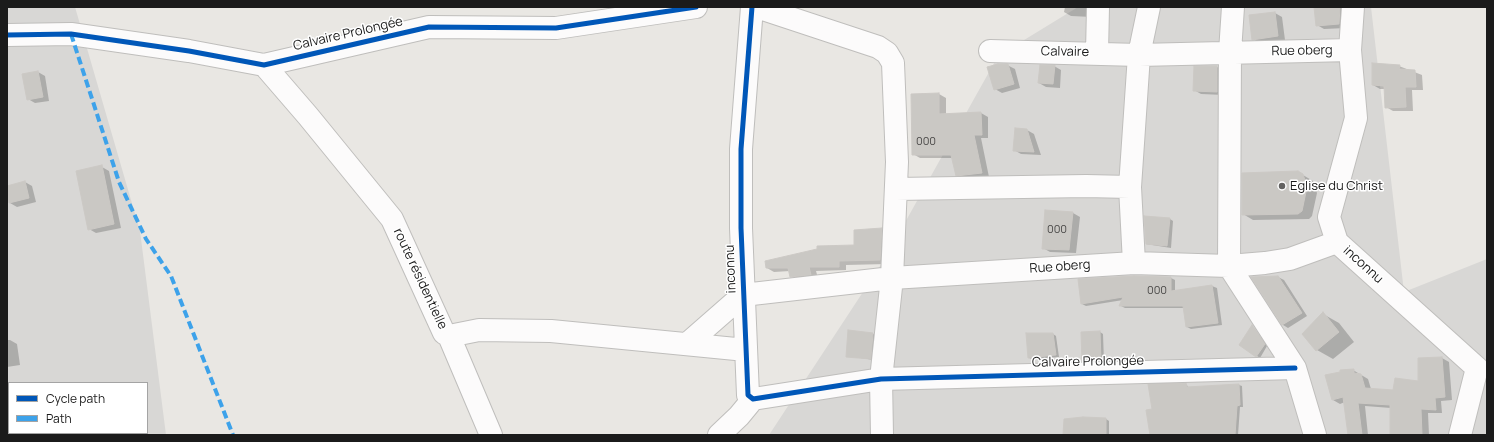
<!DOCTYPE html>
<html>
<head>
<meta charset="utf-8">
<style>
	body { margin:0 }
	#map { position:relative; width:1494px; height:442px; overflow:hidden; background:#e9e7e3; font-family:Manrope,sans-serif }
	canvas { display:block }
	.frame { position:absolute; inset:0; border:8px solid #1b1b1b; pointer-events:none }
	.legend { position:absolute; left:8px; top:382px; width:140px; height:52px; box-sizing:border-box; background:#fff; border:1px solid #a4a4a4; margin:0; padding:5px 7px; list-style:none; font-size:12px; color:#1b1b1b }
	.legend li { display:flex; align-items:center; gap:8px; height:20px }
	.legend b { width:20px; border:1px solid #a4a4a4 }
</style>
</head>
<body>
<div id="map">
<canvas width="1494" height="442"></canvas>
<div class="frame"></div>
<ul class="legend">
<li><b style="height:5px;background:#0057b8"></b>Cycle path</li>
<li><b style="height:5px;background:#3da2ea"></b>Path</li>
</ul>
</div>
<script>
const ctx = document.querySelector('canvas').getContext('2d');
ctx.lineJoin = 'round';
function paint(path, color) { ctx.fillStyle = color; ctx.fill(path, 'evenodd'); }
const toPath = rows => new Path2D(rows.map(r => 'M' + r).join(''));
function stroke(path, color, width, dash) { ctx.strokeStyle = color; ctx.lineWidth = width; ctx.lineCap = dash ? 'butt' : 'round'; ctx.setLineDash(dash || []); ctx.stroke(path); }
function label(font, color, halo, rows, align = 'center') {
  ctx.font = font + ' Manrope,sans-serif'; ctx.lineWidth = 3; ctx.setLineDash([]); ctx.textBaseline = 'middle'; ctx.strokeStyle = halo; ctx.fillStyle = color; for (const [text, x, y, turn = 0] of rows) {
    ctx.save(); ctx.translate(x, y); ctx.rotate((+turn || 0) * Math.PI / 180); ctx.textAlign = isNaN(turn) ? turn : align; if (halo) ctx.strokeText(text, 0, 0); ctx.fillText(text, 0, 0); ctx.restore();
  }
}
paint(toPath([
	[7,7,75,7,140,231,166,435,7,435],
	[9,383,147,383,147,433,9,433],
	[1078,7,1371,7,1404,292,1487,259,1487,435,769,435,884,260,998,56]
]), '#d8d7d5');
paint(toPath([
	[1065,7,1094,7,1092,17,1071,16,1064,12],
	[1315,7,1347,7,1346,28,1324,29,1317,25],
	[1275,13,1282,17,1285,40,1260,43,1253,39],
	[1007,65,1015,69,1020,88,1002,93,995,89],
	[1054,66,1061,70,1060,88,1046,87,1039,83],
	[1399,66,1422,75,1423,90,1412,90,1413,111,1393,111,1386,107,1385,89,1380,89,1373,85],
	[1195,67,1217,67,1224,71,1224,95,1201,94,1194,90],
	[38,72,45,76,49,101,35,103,28,99],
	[939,94,946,98,946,114,981,113,988,117,988,138,981,138,989,177,964,179,956,175,953,158,920,158,913,154],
	[1027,130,1034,134,1041,155,1021,154,1014,150],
	[102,167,109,171,121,228,96,233,89,229],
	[1298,172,1313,181,1317,193,1312,216,1309,219,1253,220,1243,214],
	[25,182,32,186,36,202,17,207,10,203,7,187],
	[1073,213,1080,217,1076,253,1050,252,1043,248],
	[1170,219,1173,221,1171,248,1146,244],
	[881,229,888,233,887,264,846,265,846,270,816,271,818,278,798,280,791,276,790,271,774,272,767,268,855,245],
	[1278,277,1284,280,1307,316,1288,328,1283,325,1253,278],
	[1171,278,1175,280,1175,291,1212,286,1217,288,1222,325,1191,329,1187,327,1184,308,1125,308,1121,306,1123,300,1086,306,1082,304,1079,280],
	[1323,314,1339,323,1354,342,1333,359,1317,350,1304,334],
	[1253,327,1267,346,1260,358,1240,345],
	[1100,332,1103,334,1104,362,1086,362,1083,361,1082,333],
	[873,334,876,335,874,360,847,356],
	[1027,334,1053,334,1056,336,1059,357,1032,359,1029,358],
	[7,340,10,340,17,344,20,365,7,367],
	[1442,358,1449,362,1452,400,1441,401,1442,413,1428,413,1429,435,1391,435,1391,408,1365,406,1368,435,1349,435,1345,402,1340,404,1333,400,1353,370,1368,379,1371,389,1394,391,1418,382],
	[1186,384,1189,388,1239,385,1242,386,1243,407,1240,407,1238,435,1151,435,1154,410],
	[1106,419,1109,421,1109,435,1064,435]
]), '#0003');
const building = toPath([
	[1314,7,1340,7,1339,24,1316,26,1314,7],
	[1275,12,1278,36,1252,40,1249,15,1275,12],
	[1372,63,1400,65,1399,69,1415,70,1416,87,1405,87,1406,107,1385,108,1384,86,1372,85,1372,63],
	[998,64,1008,64,1014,84,994,90,987,67,998,64],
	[1040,65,1055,65,1053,84,1038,83,1040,65],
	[1194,66,1217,66,1217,92,1193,91,1194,66],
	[38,71,43,97,27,100,22,74,38,71],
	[939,93,939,114,981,112,982,135,974,135,982,173,956,176,951,155,912,155,911,94,939,93],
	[1015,128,1027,129,1034,152,1013,151,1015,128],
	[102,165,114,224,88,230,76,171,102,165],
	[1298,171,1303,174,1307,187,1302,211,1298,214,1242,215,1242,173,1298,171],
	[25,181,29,198,9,203,7,186,25,181],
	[1045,210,1073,212,1069,250,1042,249,1045,210],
	[1144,216,1170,218,1167,246,1146,244,1144,216],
	[882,228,880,260,839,261,839,267,809,267,811,275,790,277,788,268,766,268,765,261,817,249,817,246,854,245,854,230,882,228],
	[1134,276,1171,277,1171,291,1212,285,1218,323,1186,327,1183,306,1119,306,1123,297,1081,304,1078,279,1134,276],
	[1278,276,1302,313,1282,325,1251,277,1278,276],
	[1323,312,1339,332,1316,351,1302,334,1323,312],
	[1252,325,1265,344,1256,357,1239,345,1252,325],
	[848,330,873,333,871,359,846,357,848,330],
	[1100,331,1101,361,1082,361,1081,332,1100,331],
	[1026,333,1053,333,1056,355,1028,358,1026,333],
	[1442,357,1445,397,1435,398,1436,410,1421,409,1422,435,1390,435,1390,405,1358,403,1362,435,1348,435,1343,397,1332,400,1325,375,1340,372,1340,370,1354,369,1354,373,1361,374,1365,388,1393,390,1395,378,1418,381,1418,358,1442,357],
	[1186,383,1187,387,1239,384,1240,405,1237,406,1235,435,1150,435,1146,410,1152,409,1148,384,1186,383],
	[1083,417,1106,418,1106,435,1063,435,1064,419,1083,417]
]);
paint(building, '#cac8c4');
stroke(building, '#ccc9c5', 1);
const minor = toPath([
	[752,7,741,149,741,228,748,395,753,399,881,379,1295,368],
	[757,7,878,47,887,53,893,63,897,162,892,278,881,379,882,435],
	[1233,7,1230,52,1229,266,1295,368,1315,435],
	[1353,7,1350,50,1356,118,1329,217,1337,242,1477,368],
	[7,35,71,34,189,51,264,65,429,27,556,28,696,7],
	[990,51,1139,55,1350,50],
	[1097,53,1098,7],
	[264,65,308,116,392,219,444,333,449,336,479,330,551,331,746,350],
	[1130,187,1134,263],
	[896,189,1086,186,1130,187,1139,55,1149,7],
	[449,336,491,435],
	[687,344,743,295,892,278,1134,263,1229,266,1265,263,1290,259,1337,242],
	[719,435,739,416,753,399],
	[1460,435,1477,368]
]);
stroke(minor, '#bfbebc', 24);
stroke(minor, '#fcfbfb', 22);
stroke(toPath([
	[71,34,119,182,146,239,171,276,233,435]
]), '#3da2ea', 4, [8, 4]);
stroke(toPath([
	[752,7,741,149,741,228,748,395,753,399,881,379,1295,368],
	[7,35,71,34,189,51,264,65,429,27,556,28,696,7]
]), '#0057b8', 5);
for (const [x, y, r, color] of [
	[1282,186,4,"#636261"]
]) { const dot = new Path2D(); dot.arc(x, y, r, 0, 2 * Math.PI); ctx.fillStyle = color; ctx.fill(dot); stroke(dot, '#fff', 1.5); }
label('11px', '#474645', null, [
	["000",926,142],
	["000",1057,230],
	["000",1157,291]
]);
label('13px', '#1b1b1b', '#fff', [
	["Calvaire Prolongée",348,34,-13],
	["Rue oberg",1302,51,-1],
	["Calvaire",1065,52,1],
	["inconnu",1363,265,42],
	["Rue oberg",1060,267,-4],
	["inconnu",731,269,-92],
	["route résidentielle",420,279,65],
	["Calvaire Prolongée",1088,362,-1]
]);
label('13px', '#1b1b1b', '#fff', [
	["Eglise du Christ",1290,186]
], 'left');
</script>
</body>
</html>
